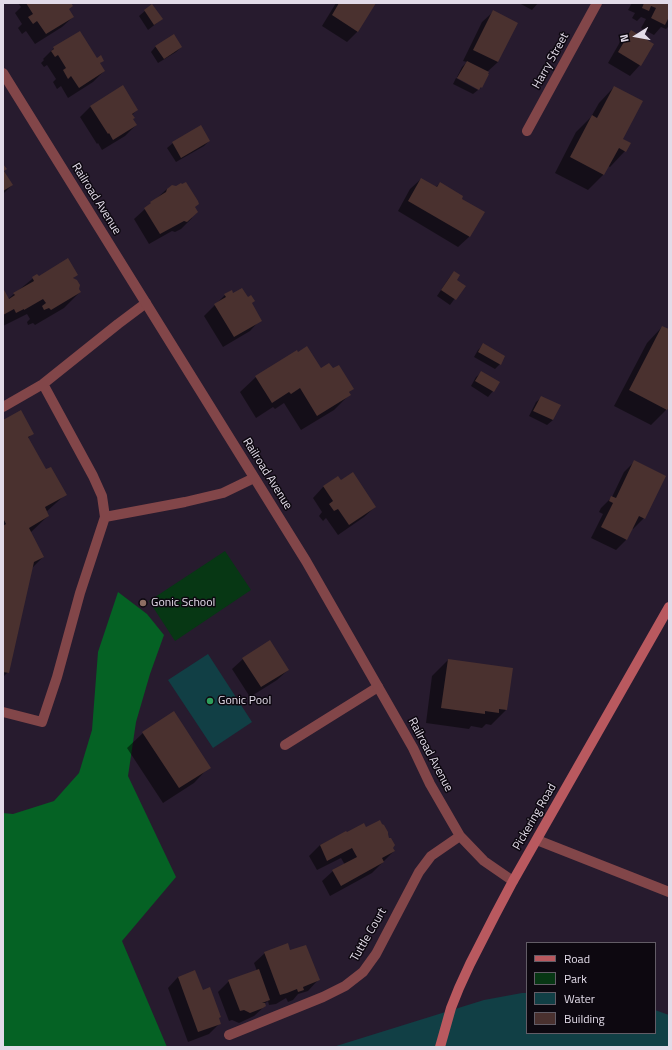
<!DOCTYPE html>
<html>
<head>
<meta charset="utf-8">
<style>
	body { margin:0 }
	#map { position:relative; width:672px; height:1050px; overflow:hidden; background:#271b2e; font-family:"Titillium Web",sans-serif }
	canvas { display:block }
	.frame { position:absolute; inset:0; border:4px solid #e2dbe8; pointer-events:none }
	.legend { position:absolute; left:526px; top:942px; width:130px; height:92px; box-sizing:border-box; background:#0d0810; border:1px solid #625c66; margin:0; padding:5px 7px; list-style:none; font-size:12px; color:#e2dbe8 }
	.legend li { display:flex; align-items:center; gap:8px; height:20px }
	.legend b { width:20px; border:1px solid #625c66 }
	.north { position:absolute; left:616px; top:16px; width:40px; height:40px; -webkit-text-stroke:3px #0d0810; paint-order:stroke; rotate:259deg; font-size:11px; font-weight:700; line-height:16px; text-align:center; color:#e2dbe8 }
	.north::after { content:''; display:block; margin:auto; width:14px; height:18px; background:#e2dbe8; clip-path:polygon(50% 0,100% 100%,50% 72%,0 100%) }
</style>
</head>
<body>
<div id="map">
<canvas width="672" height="1050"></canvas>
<div class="frame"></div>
<ul class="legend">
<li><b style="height:5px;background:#b9595f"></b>Road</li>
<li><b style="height:11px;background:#073714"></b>Park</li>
<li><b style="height:11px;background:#113f45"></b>Water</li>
<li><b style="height:11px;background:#4a312f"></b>Building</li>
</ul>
<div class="north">N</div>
</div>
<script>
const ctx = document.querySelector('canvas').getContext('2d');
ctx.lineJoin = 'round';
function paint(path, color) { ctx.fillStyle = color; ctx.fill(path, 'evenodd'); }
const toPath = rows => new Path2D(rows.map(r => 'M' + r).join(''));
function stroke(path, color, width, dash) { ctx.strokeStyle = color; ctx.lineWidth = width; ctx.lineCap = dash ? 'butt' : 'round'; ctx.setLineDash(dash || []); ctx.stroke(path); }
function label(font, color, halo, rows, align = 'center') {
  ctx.font = font + ' "Titillium Web",sans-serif'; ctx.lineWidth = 3; ctx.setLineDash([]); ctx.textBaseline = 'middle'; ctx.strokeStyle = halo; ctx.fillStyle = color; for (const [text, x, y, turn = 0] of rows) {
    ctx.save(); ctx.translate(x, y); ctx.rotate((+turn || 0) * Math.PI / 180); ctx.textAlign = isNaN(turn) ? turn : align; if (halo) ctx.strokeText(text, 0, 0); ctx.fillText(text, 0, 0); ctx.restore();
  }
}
paint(toPath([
	[225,551,251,590,175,641,149,601]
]), '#073714');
paint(toPath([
	[118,592,147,614,164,635,150,674,136,722,128,776,176,877,122,941,167,1047,3,1047,3,813,13,814,54,801,79,773,92,730,98,652]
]), '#056224');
paint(toPath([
	[208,654,252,722,213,748,168,680],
	[522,993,527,993,527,1033,655,1033,655,1010,669,1015,669,1047,333,1047,484,1000]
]), '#113f45');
paint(toPath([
	[18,3,70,3,68,9,73,17,62,27,35,44,26,31,22,34,18,28,22,24,15,13,21,7],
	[336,3,374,3,358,31,347,42,322,26],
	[519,3,538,3,532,10],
	[632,3,669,3,669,26,666,29,661,27,654,35,641,28,646,19,641,17,637,21,632,18,635,13,628,10],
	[152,5,162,19,148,30,139,16],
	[493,12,498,62,487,72,480,89,457,77,462,67,467,62,463,61,482,22],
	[631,32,640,65,630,76,608,63,620,42],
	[156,46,181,47,176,52,158,63,151,52],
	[54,48,103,60,99,64,104,71,93,82,68,98,61,86,57,89,53,82,56,79,47,65,44,67,41,63,44,60,43,59],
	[456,78,478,90,473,94,453,84],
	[614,87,621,140,625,151,610,167,608,166,604,174,588,190,555,173,576,132,591,117,599,103],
	[91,106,137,110,132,115,132,120,136,125,125,136,102,150,98,143,97,144,80,117],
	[209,141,204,146,176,162,167,148,173,143],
	[3,166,4,171,12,185,3,194],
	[421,179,436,187,440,183,460,199,483,212,469,237,458,247,398,211,410,189],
	[167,189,194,207,192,218,181,229,175,232,172,231,149,244,134,219],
	[454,272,455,280,464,286,450,305,437,296,449,278],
	[77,274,72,279,80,292,64,308,35,325,33,323,28,325,27,322,30,319,27,314,3,326,3,290,8,299,37,275,38,278],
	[231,291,233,294,251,304,260,320,250,331,223,347,204,316,225,295],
	[662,327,669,330,669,404,666,410,651,425,614,406,647,343],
	[483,345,500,364,495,369,474,357,478,350],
	[320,370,353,389,348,393,349,395,334,410,301,430,284,403,275,409,273,407,256,418,240,392,256,377],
	[482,372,493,391,488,397,471,386,476,377],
	[542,397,553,420,547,425,529,416,536,402],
	[3,421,33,433,28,438,46,471,65,495,46,512,48,516,30,533,43,557,32,568,8,672,3,677],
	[634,462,644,518,633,529,632,528,626,540,616,550,591,538,603,514,599,512,601,508,612,497,624,472],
	[337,477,375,507,364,517,338,535,326,518,323,521,319,516,322,512,313,498,323,487],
	[243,659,288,670,277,680,250,697,232,669],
	[448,660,506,710,491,725,486,724,482,728,471,726,469,729,426,723,432,676],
	[143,733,209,767,194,783,163,803,127,748],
	[366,829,386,834,394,851,372,873,330,896,322,881,333,871,345,865,341,858,317,870,309,856,320,845,346,832,347,834],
	[290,951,318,980,308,991,298,994,293,1000,288,1002,286,998,276,1004,269,1005,268,1001,264,1004,265,1006,254,1016,239,1023,232,1020,229,1021,218,992,229,981,257,971,254,963,265,953],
	[178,977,202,991,220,1023,209,1034,188,1042,168,988]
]), '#0007');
paint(toPath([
	[26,3,71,3,73,6,69,9,74,17,46,34,37,21,33,24,28,17,33,14],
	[339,3,376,3,358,32,332,15],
	[644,3,669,3,669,17,665,25,651,18,656,8,651,6,649,11,642,8],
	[152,4,163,19,154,25,144,10],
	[493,10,518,23,498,62,473,50],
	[631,30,654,44,641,66,618,52],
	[80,31,97,58,101,55,104,61,100,63,105,71,79,88,71,76,68,79,63,70,66,68,58,55,55,57,51,51,54,49,53,47],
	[174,34,182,47,164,59,155,46],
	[467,61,489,72,488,74,489,74,482,88,481,87,479,90,457,78],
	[123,85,138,110,132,114,135,118,133,119,137,125,113,140,109,133,108,134,90,106],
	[614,86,643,101,623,139,631,143,626,152,619,148,604,175,570,157,592,115,597,118],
	[201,125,210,141,181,158,172,142],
	[3,164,7,169,4,171,13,185,3,191],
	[421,178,437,187,440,182,463,196,462,199,485,212,470,237,408,201],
	[186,182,198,201,199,204,195,207,198,212,187,222,184,221,160,234,144,208,151,203,150,202,166,192,167,189,172,185,176,186,181,183,182,184],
	[68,258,78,275,73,278,77,280,80,285,79,289,81,292,51,310,49,308,44,310,42,306,46,303,43,299,24,310,24,309,16,313,14,309,3,315,3,288,9,299,15,295,13,293,34,281,32,277,37,274,39,276],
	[454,271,460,275,457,280,466,286,456,300,441,290],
	[242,288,248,297,251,295,255,301,252,303,262,321,234,337,214,304,226,297,224,294,232,290,233,293],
	[662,326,669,329,669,407,667,410,629,390],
	[483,343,505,356,501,365,478,352],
	[307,346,321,368,329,363,333,368,339,365,354,389,349,392,351,395,317,416,300,388,291,394,289,392,272,403,255,376,297,350,298,352],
	[481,371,500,382,494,392,475,381],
	[541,396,561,405,553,420,533,411],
	[21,410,34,434,28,437,46,469,51,467,67,495,45,507,49,516,29,528,44,557,34,562,9,673,3,672,3,526,6,524,3,518,3,420],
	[634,460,666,476,645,519,639,516,627,540,601,527,613,503,609,501,611,496,616,498],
	[353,472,376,507,349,525,338,509,334,511,329,504,333,501,323,486,338,476,341,480],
	[270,640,289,670,261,687,242,658],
	[448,659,513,668,507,710,499,709,499,713,485,711,485,714,441,708],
	[174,711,211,768,179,788,142,732],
	[380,820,382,824,384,825,388,832,388,834,389,838,391,838,395,845,393,848,395,851,382,858,384,862,341,886,332,870,357,857,352,848,327,861,320,845,346,831,347,832,364,823,366,827],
	[288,943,290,950,306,945,320,980,303,987,304,990,298,992,297,989,287,993,280,995,264,952],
	[259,969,270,1000,262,1003,265,1003,266,1006,263,1008,250,1013,244,1010,240,1011,228,980],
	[195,970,203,990,210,987,221,1017,219,1018,221,1024,198,1032,178,977]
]), '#4a312f');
stroke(toPath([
	[3,407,43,384,118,324,146,303],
	[105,517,185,502,223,493,254,478],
	[3,712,42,722,57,677,80,593,105,517,102,496,93,476,43,384],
	[285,745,378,687],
	[537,840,669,892]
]), '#824649', 10);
stroke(toPath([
	[3,73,306,561,413,748,430,784,460,836,484,861,513,881],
	[527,131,597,3],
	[229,1035,323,997,345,986,363,972,376,954,419,872,431,856,460,836]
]), '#824649', 10);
stroke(toPath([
	[440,1047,451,1008,459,988,470,964,495,915,513,881,669,607]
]), '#b9595f', 10);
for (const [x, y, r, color] of [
	[143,603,4,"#8d6e63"],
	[210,701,4,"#2e9e5b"]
]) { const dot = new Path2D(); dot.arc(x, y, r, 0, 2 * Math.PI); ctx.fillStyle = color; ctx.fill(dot); stroke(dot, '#0d0810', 1.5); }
label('12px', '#e2dbe8', '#0d0810', [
	["Harry Street",551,61,-61],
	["Railroad Avenue",96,199,58],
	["Railroad Avenue",267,474,58],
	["Railroad Avenue",430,755,62],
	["Pickering Road",535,817,-60],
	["Tuttle Court",369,935,-60]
]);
label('12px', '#e2dbe8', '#0d0810', [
	["Gonic School",151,603],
	["Gonic Pool",218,701]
], 'left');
</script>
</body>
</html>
